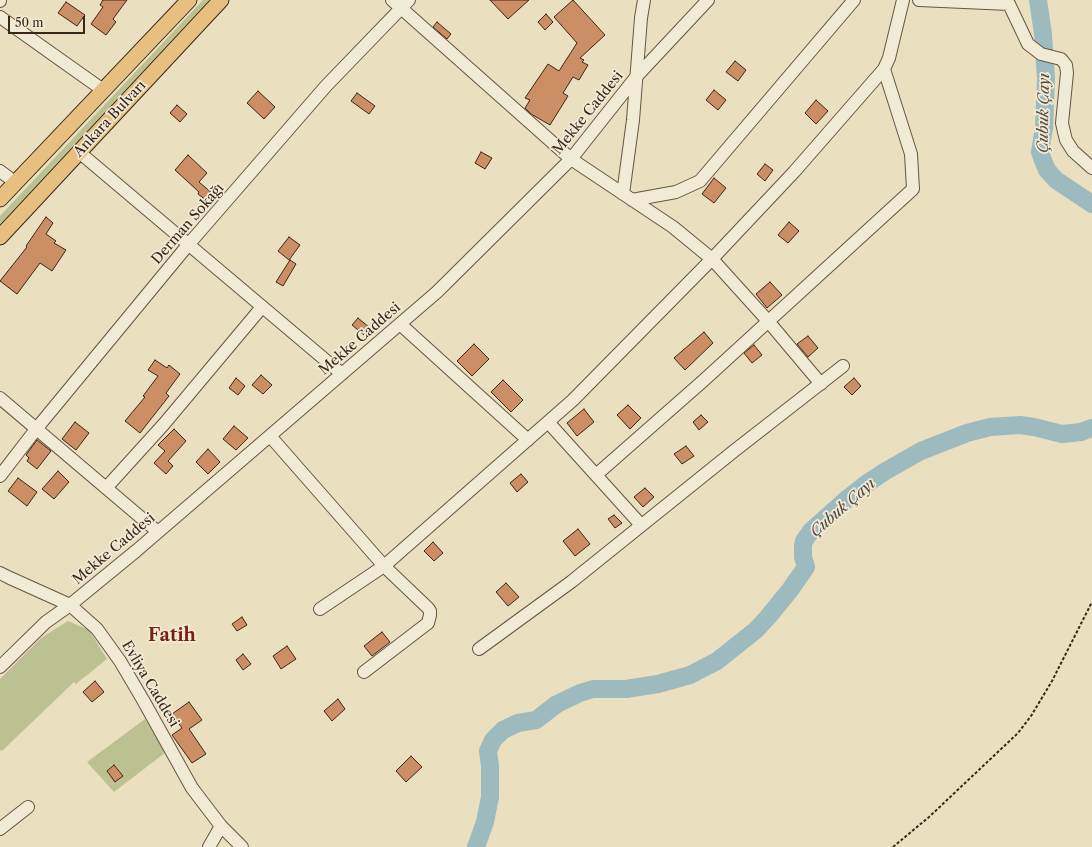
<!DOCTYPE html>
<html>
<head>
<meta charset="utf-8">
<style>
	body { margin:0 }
	#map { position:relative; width:1092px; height:847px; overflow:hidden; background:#eae0c0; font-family:"Libre Caslon Text",serif }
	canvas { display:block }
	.scale { position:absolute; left:8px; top:16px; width:77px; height:18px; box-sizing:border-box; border:2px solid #3c2519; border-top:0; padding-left:5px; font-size:12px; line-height:14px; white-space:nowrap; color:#3c2519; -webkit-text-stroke:3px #f1ebd6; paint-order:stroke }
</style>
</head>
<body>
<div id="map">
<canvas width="1092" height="847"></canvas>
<div class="scale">50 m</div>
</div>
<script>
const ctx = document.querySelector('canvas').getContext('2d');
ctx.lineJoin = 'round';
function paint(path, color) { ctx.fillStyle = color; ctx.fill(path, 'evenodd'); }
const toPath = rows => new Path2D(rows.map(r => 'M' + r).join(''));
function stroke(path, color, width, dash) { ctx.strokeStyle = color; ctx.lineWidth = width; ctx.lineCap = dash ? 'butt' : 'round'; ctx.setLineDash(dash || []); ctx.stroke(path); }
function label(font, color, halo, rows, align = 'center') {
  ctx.font = font + ' "Libre Caslon Text",serif'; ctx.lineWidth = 3.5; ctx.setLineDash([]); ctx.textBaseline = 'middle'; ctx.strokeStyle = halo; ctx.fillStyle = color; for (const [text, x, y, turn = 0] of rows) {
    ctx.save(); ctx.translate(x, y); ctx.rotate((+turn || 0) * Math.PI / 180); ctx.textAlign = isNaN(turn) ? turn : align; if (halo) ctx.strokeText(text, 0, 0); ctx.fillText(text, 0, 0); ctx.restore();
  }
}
paint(toPath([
	[203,0,209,0,0,224,0,216],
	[68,621,89,630,107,659,76,684,74,682,2,751,0,750,0,679,41,638],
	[145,719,166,752,114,792,87,762]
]), '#bbc190');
stroke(toPath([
	[1038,0,1043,34,1046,78,1044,128,1040,152,1042,158,1047,170,1056,180,1092,204],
	[476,847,485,822,490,797,490,766,488,751,493,740,503,730,518,723,536,720,557,704,580,693,593,689,626,689,658,684,690,675,717,661,756,630,768,617,790,590,806,567,803,557,803,546,804,541,811,531,848,498,866,484,884,472,921,451,967,433,990,427,1020,425,1034,427,1062,434,1081,432,1092,428]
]), '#9dbabe', 18);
const building = toPath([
	[103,0,127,0,113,19,116,22,106,35,91,24,103,7,100,5,103,0],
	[490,0,529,0,508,19,490,0],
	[573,0,605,35,580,58,584,60,582,62,588,65,579,80,573,77,563,93,568,96,550,125,531,114,525,108,530,100,525,98,548,64,559,71,577,43,554,17,573,0],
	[66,2,85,15,77,26,58,13,66,2],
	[546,14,553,22,545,30,538,22,546,14],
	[437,22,451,34,447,39,433,27,437,22],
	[735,61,746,70,738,81,726,72,735,61],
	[714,90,726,100,718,110,706,100,714,90],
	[258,91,275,107,264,119,247,103,258,91],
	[357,93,375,106,369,114,351,101,357,93],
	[816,100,828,111,816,124,805,113,816,100],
	[177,105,187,114,180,122,170,113,177,105],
	[481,152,492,158,485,169,475,163,481,152],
	[188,155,207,173,199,182,213,194,207,201,198,194,199,192,175,170,188,155],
	[765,164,773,170,765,181,757,174,765,164],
	[714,178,726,188,714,203,702,194,714,178],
	[46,217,53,223,46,234,56,241,54,243,66,250,52,271,40,263,17,294,0,281,27,247,26,246,46,217],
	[789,222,799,231,788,243,778,235,789,222],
	[289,237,300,245,289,260,278,251,289,237],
	[290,260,296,264,283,286,276,282,290,260],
	[770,282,782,295,767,308,756,294,770,282],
	[358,318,370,328,364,335,352,325,358,318],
	[704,332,713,343,685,370,674,358,704,332],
	[808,336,818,348,808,357,797,344,808,336],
	[474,344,489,359,472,376,457,361,474,344],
	[754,345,762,355,752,363,744,353,754,345],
	[155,360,167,368,169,365,180,374,166,393,169,396,140,433,125,421,145,397,143,396,158,376,148,370,155,360],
	[261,375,272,385,263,394,252,385,261,375],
	[236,378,245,386,238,395,229,388,236,378],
	[854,378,861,386,852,395,844,387,854,378],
	[503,380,523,400,511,412,491,392,503,380],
	[628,405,641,418,630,429,617,415,628,405],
	[584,409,594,422,577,436,567,423,584,409],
	[701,415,708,422,699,430,693,422,701,415],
	[75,422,89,433,76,450,62,439,75,422],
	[234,426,248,438,236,450,223,439,234,426],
	[174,429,186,441,168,461,173,466,166,474,154,463,165,451,158,445,174,429],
	[37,440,51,451,37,469,27,461,29,458,26,455,37,440],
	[686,446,694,456,682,464,674,454,686,446],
	[208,449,220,462,208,474,196,462,208,449],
	[58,471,69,482,54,499,42,489,58,471],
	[521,474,528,482,517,492,510,483,521,474],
	[18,478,37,492,27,506,8,491,18,478],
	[645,488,654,497,643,507,634,497,645,488],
	[614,515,622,523,615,528,608,519,614,515],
	[578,529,590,544,575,556,563,541,578,529],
	[433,542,443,553,434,561,424,551,433,542],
	[506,583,519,597,508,606,496,592,506,583],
	[242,617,247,625,237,631,232,624,242,617],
	[382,632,390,642,372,656,364,646,382,632],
	[287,646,296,659,281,669,273,656,287,646],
	[243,654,251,664,243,670,236,660,243,654],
	[95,681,104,692,92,702,83,692,95,681],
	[338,699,345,709,332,721,324,711,338,699],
	[189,702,202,720,189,729,206,754,192,763,172,735,182,728,172,714,189,702],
	[411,756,422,767,406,782,396,771,411,756],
	[114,765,123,776,115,782,107,771,114,765]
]);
paint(building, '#cc8e65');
stroke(building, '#3c2519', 1);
const minor = toPath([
	[392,0,571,159,673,227,712,259,768,321,821,384],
	[919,0,1009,4,1028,44,1041,54,1061,59,1066,65,1067,73,1062,123,1064,132,1066,140,1073,151,1092,168],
	[0,1,0,0],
	[0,17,103,90],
	[79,152,342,374],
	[0,171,16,183],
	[623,194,633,120,641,18,644,0],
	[632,200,676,192,700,181,854,0],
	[400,324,528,440],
	[0,398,158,532],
	[548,422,641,525],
	[270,436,384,566,428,608,430,611,430,615,428,623,364,672],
	[596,475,703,381,913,189,911,154,884,69],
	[0,476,37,428,188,245,326,86,409,0],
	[106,488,164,424,262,307],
	[0,573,10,578,70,605,97,629,120,661,143,700,192,788,221,826,242,847],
	[320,609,384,566,573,400,712,259,794,172,884,69,889,58,903,0],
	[479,649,571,582,734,451,843,366],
	[0,667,46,622,70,605,136,551,437,292,571,159,636,77,708,0],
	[0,829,28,807],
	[209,847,221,826]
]);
const major = toPath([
	[0,199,189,0],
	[0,237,221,0]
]);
stroke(minor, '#685443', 14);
stroke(major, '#3c2519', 17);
stroke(toPath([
	[893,847,929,817,1018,733,1031,716,1052,681,1092,602]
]), '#3c2519', 2, [3, 2]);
stroke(minor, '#f1ebd6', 12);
stroke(major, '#e5c080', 15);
label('14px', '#3c2519', '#f1ebd6', [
	["Mekke Caddesi",588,113,-51],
	["Ankara Bulvarı",110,119,-47],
	["Derman Sokağı",188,224,-49],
	["Mekke Caddesi",360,339,-41],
	["Mekke Caddesi",114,549,-40],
	["Evliya Caddesi",150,684,59]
]);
label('italic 15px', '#544a42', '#f1ebd6', [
	["Çubuk Çayı",1044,113,-89],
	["Çubuk Çayı",843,508,-41]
]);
label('bold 18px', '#7a1f14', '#f1ebd6', [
	["Fatih",172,636]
]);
</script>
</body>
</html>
